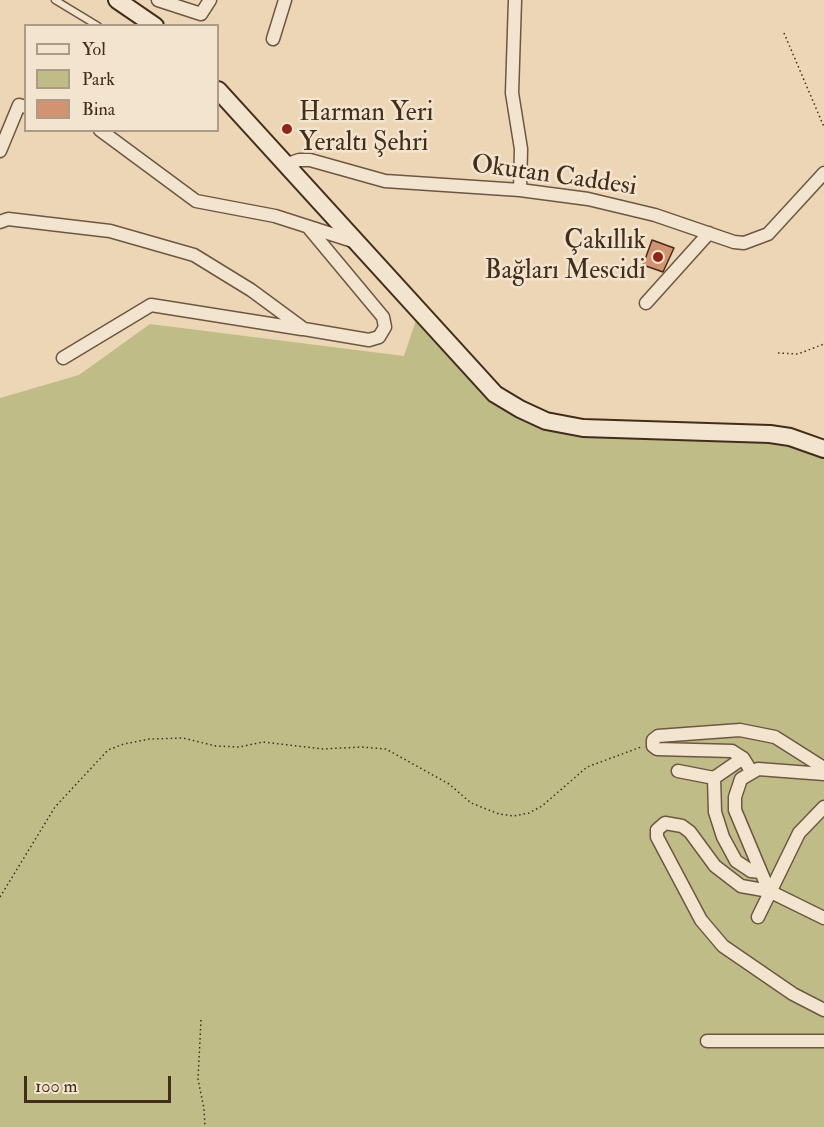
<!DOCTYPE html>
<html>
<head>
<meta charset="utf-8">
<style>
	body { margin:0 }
	#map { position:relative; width:824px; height:1127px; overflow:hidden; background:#edd6b5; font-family:"IM FELL Double Pica",serif }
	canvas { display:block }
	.legend { position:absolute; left:24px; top:24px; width:195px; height:108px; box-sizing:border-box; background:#f3e4cf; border:2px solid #ac9b87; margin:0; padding:8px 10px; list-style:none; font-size:18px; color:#422d1b }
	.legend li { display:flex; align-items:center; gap:12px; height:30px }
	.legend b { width:30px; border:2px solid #ac9b87 }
	.scale { position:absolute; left:24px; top:1076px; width:147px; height:27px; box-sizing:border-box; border:3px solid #422d1b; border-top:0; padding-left:8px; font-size:18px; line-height:21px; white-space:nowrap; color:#422d1b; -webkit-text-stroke:4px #f3e4cf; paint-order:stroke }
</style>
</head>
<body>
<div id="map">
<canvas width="824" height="1127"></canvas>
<ul class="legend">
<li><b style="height:8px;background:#f3e4cf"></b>Yol</li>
<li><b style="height:16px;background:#c0bc88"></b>Park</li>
<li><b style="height:16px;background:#d29372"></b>Bina</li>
</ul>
<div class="scale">100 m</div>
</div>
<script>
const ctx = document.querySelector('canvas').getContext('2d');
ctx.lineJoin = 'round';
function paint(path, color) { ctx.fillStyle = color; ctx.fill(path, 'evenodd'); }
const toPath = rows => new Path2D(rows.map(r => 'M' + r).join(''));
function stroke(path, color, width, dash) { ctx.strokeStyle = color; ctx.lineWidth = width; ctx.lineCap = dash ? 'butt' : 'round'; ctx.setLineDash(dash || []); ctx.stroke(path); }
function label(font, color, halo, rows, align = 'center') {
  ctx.font = font + ' "IM FELL Double Pica",serif'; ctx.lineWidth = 5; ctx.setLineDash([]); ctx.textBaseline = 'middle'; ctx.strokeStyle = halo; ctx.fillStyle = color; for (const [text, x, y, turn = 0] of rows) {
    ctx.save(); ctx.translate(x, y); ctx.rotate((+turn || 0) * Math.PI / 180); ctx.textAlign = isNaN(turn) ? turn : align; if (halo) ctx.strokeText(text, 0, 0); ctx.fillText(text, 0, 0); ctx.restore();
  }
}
paint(toPath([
	[418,314,490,391,546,419,751,432,824,448,824,1127,0,1127,0,398,79,375,150,324,404,356]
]), '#c0bc88');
const building = toPath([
	[652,240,674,248,663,272,643,265,652,240]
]);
paint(building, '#d29372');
stroke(building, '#422d1b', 1.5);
const service = toPath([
	[55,0,98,26]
]);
const minor = toPath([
	[158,0,201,14,210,0],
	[515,0,512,93,521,149,520,190],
	[273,39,285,0],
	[100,130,196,201,275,216,356,242],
	[0,151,19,105,26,107],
	[285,165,299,160,310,160,385,181,520,190,588,199,655,215,734,242,744,243,768,234,824,173],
	[0,222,8,219,110,231,194,255,251,290,304,329,369,340,379,337,385,327,383,317,308,227],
	[646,303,709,233],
	[63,358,151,305,302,329],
	[743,758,714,778,715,812,723,837,736,861,751,871,761,872],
	[678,771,714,778],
	[751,771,743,758,732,751,657,749,653,746,653,740,658,736,740,730,775,737,824,768],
	[769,891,735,810,735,797,741,779,758,769,824,774],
	[758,917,799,833,824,807],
	[824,918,769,891,741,886,715,866,690,832,682,826,665,823,657,830,657,837,701,920,723,946,793,994,824,1010],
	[707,1041,824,1041]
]);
const secondary = toPath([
	[117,0,155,26],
	[218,90,495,394,520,409,546,421,583,428,770,434,790,437,824,449]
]);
stroke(service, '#6d5742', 9);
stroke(minor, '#6d5742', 15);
stroke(secondary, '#422d1b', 20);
stroke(toPath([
	[784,33,824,127],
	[778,353,798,354,824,344],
	[0,897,55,807,108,750,124,744,150,739,183,738,216,746,239,747,263,742,323,749,361,747,386,749,449,784,471,803,499,814,514,816,529,813,542,806,587,767,641,747],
	[201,1020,198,1079,204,1109,205,1127]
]), '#422d1b', 1.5, [1.5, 3]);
stroke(service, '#f3e4cf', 6);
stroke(minor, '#f3e4cf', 12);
stroke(secondary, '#f3e4cf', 16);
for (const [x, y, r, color] of [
	[287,129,6,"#8f2418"],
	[658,257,6,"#8f2418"]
]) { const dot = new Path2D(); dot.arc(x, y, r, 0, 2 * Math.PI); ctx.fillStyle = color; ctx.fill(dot); stroke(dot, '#f3e4cf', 2); }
label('26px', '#422d1b', '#f3e4cf', [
	["Harman Yeri",299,114],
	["Yeraltı Şehri",299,144],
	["Çakıllık",646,242,"right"],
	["Bağları Mescidi",646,272,"right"]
], 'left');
label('26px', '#422d1b', '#f3e4cf', [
	["Okutan Caddesi",554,177,8]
]);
</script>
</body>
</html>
